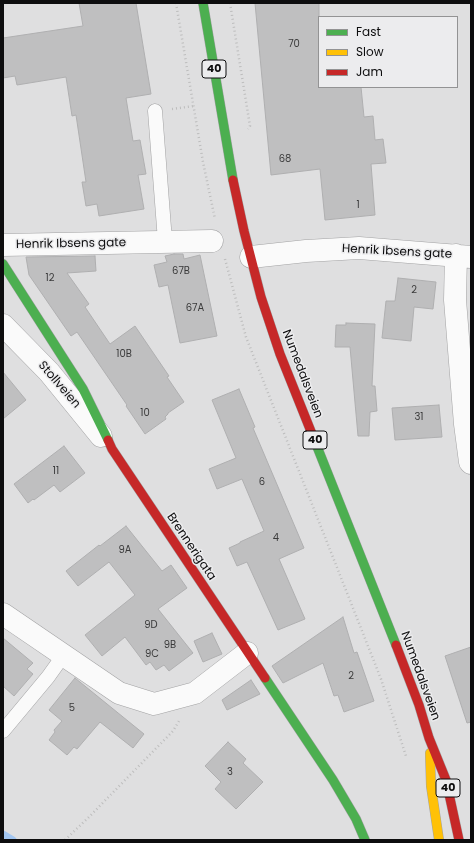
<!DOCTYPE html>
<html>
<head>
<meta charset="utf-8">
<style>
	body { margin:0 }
	#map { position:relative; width:474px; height:843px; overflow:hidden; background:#dfdfe0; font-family:Poppins,sans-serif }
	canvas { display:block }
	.frame { position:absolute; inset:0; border:4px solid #0d0d0e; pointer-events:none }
	.legend { position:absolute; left:318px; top:16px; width:140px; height:72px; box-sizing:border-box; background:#ececee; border:1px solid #939394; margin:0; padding:5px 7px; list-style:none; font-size:12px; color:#0d0d0e }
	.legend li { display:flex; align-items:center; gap:8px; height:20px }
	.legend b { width:20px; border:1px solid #939394 }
</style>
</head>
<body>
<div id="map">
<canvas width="474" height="843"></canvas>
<div class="frame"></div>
<ul class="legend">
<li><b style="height:5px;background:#4caf50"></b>Fast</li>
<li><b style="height:5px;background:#ffc107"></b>Slow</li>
<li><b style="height:5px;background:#c62828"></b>Jam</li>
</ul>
</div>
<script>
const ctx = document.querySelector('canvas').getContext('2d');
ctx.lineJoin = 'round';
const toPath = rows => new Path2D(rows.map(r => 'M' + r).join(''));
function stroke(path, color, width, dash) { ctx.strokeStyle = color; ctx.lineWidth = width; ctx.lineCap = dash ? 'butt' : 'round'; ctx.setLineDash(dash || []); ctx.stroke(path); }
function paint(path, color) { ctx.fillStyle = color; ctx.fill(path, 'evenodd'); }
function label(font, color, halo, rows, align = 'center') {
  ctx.font = font + ' Poppins,sans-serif'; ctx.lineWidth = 3; ctx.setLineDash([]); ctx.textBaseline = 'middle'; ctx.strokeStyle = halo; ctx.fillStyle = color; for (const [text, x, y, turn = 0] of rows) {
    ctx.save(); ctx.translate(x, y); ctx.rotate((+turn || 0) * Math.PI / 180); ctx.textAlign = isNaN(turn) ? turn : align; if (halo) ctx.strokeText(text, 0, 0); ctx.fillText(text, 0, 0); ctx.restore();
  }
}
stroke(toPath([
	[3,834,13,840]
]), '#a2c6f1', 7);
const building = toPath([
	[79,3,136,3,151,94,126,98,133,141,140,140,146,174,138,175,144,209,99,216,97,204,86,206,82,182,86,182,76,115,72,116,66,77,17,85,15,76,3,78,3,38,83,26,79,3],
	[255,3,319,3,319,87,361,87,364,117,373,116,375,140,383,139,386,163,371,164,375,215,325,220,320,169,271,175,255,3],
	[174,254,183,254,184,259,200,255,217,336,180,343,168,285,159,287,154,265,167,262,165,256,174,254],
	[95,256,96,271,67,273,89,304,85,307,110,344,135,326,169,376,167,377,184,402,168,413,168,414,165,417,166,419,145,434,126,406,127,405,77,332,71,336,29,275,26,257,95,256],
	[398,278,436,282,433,309,414,307,411,341,382,338,386,301,395,301,398,278],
	[346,323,375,324,372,386,375,386,377,411,370,412,369,436,358,436,350,347,335,347,336,325,346,325,346,323],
	[3,372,26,400,3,419,3,372],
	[239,389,255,427,253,428,304,548,279,559,305,619,278,630,247,562,237,566,229,548,240,543,240,542,264,531,242,479,217,489,209,469,236,458,212,400,239,389],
	[439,405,442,437,395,440,392,408,439,405],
	[64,446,85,473,60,492,54,485,34,500,33,499,28,503,14,484,64,446],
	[126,526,162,571,171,565,187,588,158,609,193,653,169,671,164,665,156,670,150,662,146,665,125,637,102,656,85,635,135,595,109,562,78,586,66,571,99,545,100,546,126,526],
	[343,617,354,653,357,652,374,701,344,712,338,695,334,696,323,663,283,683,272,666,343,617],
	[212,633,222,654,203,662,194,641,212,633],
	[3,638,33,663,27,669,33,674,14,696,3,686,3,638],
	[471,647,471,722,467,723,445,656,471,647],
	[75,678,144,734,133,748,100,722,77,749,74,747,67,755,49,740,55,732,54,730,62,721,49,710,75,678],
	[251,680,260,694,227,710,222,700,251,680],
	[228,742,246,759,243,763,263,782,236,809,215,789,221,782,205,766,228,742]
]);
paint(building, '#bfbfc0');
stroke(building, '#afafb0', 1);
const lane = toPath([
	[155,111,165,241],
	[3,731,48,677,63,656]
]);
const street = toPath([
	[3,245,212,241],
	[456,255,455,300,465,424,470,462,471,463],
	[251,257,306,251,359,248,471,257],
	[3,325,49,372,101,436],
	[3,614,119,693,154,704,195,693,247,653]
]);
const fast = toPath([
	[203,3,233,180],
	[3,264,83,389,108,440],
	[312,434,396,645],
	[265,678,333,780,356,819,365,840]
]);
const slow = toPath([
	[430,753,431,786,439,840]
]);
const jam = toPath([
	[233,180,244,231,261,297,280,354,312,434],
	[108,440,112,449,265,678],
	[396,645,419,705,429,738,446,780,459,840]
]);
stroke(lane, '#a2a2a3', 15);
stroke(street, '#a2a2a3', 23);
stroke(fast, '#a2a2a3', 10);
stroke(slow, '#a2a2a3', 10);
stroke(jam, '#a2a2a3', 10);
stroke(toPath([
	[176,3,203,162,215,219],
	[230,3,250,126,248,129],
	[172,109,194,106],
	[225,259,246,337,381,679,406,756],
	[65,840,88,818,173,731,179,721]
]), '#bdbdbd', 2.5, [1, 3]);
stroke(lane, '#fafafa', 14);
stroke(street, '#fafafa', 22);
stroke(fast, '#4caf50', 9);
stroke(slow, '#ffc107', 9);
stroke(jam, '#c62828', 9);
label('10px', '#3a3a3a', null, [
	["70",294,44],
	["68",285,159],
	["1",358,205],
	["67B",181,271],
	["12",50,278],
	["2",414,290],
	["67A",195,308],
	["10B",124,354],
	["10",145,413],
	["31",419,417],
	["11",56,471],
	["6",262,482],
	["4",276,538],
	["9A",125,550],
	["9D",151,625],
	["9B",170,645],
	["9C",152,654],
	["2",351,676],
	["5",72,708],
	["3",230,772]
]);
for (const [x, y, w] of [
	[214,69,24],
	[315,440,24],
	[448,788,24]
]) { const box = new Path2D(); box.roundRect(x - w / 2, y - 9, w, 18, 3); ctx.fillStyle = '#ececee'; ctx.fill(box); stroke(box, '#0d0d0e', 1); }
label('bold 11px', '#0d0d0e', null, [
	["40",214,69],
	["40",315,440],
	["40",448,788]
]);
label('12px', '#0d0d0e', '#ececee', [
	["Henrik Ibsens gate",71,244,-1],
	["Henrik Ibsens gate",397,252,3],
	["Numedalsveien",302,374,69],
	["Stollveien",59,385,49],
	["Brennerigata",191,547,56],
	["Numedalsveien",420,676,70]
]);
</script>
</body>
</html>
